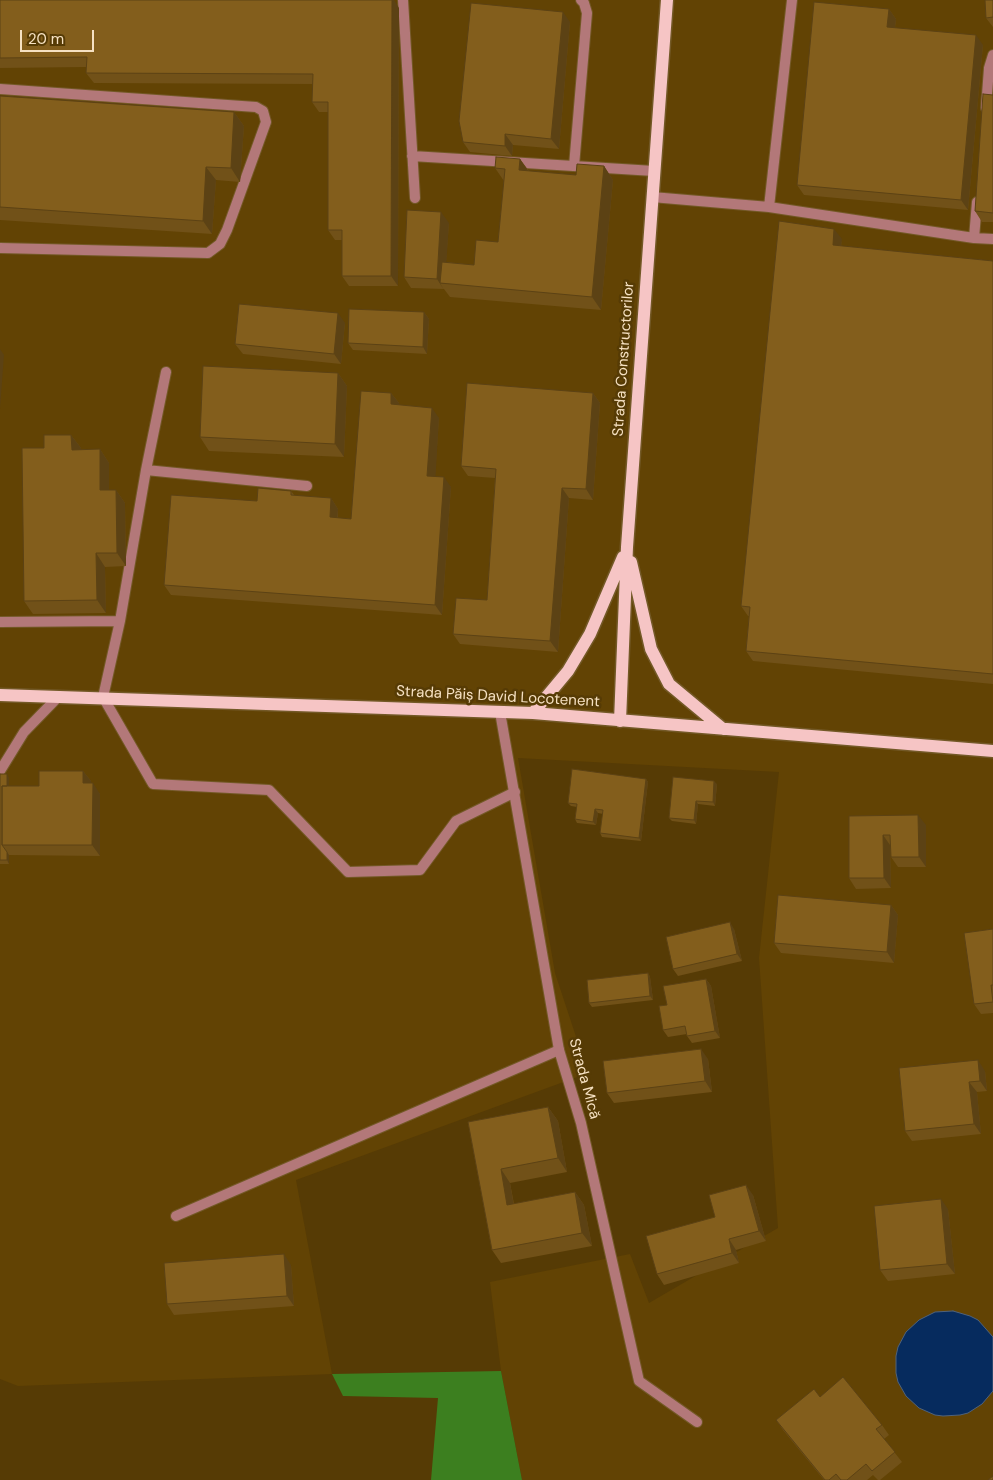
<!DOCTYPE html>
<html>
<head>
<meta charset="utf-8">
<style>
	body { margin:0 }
	#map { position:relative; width:993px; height:1480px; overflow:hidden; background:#563b05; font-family:"DM Sans",sans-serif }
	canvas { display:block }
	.scale { position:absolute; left:20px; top:30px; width:74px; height:22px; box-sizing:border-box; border:2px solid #f6e1c2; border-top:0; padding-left:6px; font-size:15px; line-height:18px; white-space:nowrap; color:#f6e1c2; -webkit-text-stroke:4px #563b05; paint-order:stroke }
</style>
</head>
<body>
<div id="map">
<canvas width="993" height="1480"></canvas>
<div class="scale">20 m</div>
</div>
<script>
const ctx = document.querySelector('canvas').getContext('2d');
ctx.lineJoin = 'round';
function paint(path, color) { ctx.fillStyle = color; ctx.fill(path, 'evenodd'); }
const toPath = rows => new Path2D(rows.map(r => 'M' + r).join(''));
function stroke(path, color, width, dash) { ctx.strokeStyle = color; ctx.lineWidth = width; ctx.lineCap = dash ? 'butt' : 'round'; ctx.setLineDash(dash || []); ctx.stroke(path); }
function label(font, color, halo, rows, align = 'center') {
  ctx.font = font + ' "DM Sans",sans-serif'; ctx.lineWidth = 5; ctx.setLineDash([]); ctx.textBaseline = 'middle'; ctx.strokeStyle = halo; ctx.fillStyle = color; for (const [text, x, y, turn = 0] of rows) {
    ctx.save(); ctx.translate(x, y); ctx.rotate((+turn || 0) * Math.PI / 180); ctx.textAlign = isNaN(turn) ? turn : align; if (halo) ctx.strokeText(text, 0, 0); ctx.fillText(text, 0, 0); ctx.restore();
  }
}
paint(toPath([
	[0,0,993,0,993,1480,522,1480,501,1371,490,1282,630,1254,649,1303,778,1228,759,958,779,772,518,758,555,973,588,1073,296,1180,332,1374,18,1386,0,1379]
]), '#624304');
paint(toPath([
	[501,1371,522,1480,431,1480,438,1398,343,1396,332,1374]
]), '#3c7f1f');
const water = toPath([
	[953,1311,970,1316,978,1320,993,1337,993,1391,982,1404,968,1413,960,1415,943,1416,935,1415,919,1408,906,1396,898,1382,896,1373,896,1356,898,1347,906,1332,919,1320,935,1312,953,1311]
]);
paint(water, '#062b5e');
stroke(water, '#4e627c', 1);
const service = toPath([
	[403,0,415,198],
	[0,89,256,107,263,111,266,122,227,230,220,244,208,253,0,248],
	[986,108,989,68,993,55],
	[412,156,654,171],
	[574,166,587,13,584,3,581,0],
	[652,197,769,207,974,238,993,239],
	[769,207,792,0],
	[974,238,977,202],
	[166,372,146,470,120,621,103,697,153,784,269,790,348,872,420,870,456,821,515,792],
	[146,470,307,486],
	[0,622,120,621],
	[0,771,24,732,59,696],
	[176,1216,559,1050]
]);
const minor = toPath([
	[500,712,559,1050,581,1123,639,1381,697,1422]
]);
const primary = toPath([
	[631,562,651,649,669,684,723,729],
	[0,695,533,713,993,751],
	[533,713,568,671,590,634,623,557],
	[620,721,627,547,667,0]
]);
stroke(service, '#735927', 12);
stroke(minor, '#735927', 12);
stroke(primary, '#735927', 15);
stroke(service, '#b37879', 10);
stroke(minor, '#b37879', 10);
stroke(primary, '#f6c5c5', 12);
paint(toPath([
	[0,0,399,8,398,286,349,286,342,276,342,240,335,240,328,230,328,112,319,112,312,102,313,84,94,83,86,73,86,67,0,68],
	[993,0,993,27,986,18],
	[889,9,896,19,895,28,983,45,968,210,804,195,797,185],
	[570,22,559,149,513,145,512,156,470,152,463,142],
	[993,95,993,222,982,222,975,211],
	[0,96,234,112,244,126,240,182,216,180,212,234,0,220],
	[520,159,529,171,576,175,604,166,613,180,601,310,450,297,444,289,411,288,404,277,449,223,446,262,474,265,498,242,504,181,495,168],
	[842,239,841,246,993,261,993,684,753,661,746,651,749,616,748,616,741,606],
	[424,312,429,319,427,354,353,350,348,343],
	[345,323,341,364,243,354,235,344],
	[338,373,347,386,344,457,209,451,200,437],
	[391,393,399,403,398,405,439,418,435,476,451,487,442,615,171,595,164,585,257,501,291,491,295,496,331,498,338,509,338,518,351,519],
	[593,393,600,403,593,500,569,498,558,652,460,644,453,634,487,600,495,478,468,476,461,466],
	[71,435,81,448,81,450,100,449,109,463,109,490,116,490,125,503,126,566,105,567,106,613,33,614,24,601,44,448],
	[83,771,91,781,91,783,100,794,100,856,9,855,9,864,0,864,0,774,9,778,9,786,39,786],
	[646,779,648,782,641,841,602,837,600,833,603,814,598,813,596,825,577,823,575,819,577,807,571,806,568,803],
	[717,784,715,806,698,804,696,824,672,821,669,818],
	[849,816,926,825,926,867,898,867,891,857,890,845,891,888,856,889,849,878],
	[891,905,898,915,894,963,781,953,774,943],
	[734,929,742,961,678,976,673,969],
	[993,929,993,1013,981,1014,974,1004],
	[648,973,650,977,653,1000,592,1007,589,1003],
	[706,979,711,986,720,1038,692,1043,687,1036,687,1034,668,1037,663,1030,667,1005],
	[708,1059,712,1092,614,1103,607,1093],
	[899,1068,985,1071,987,1091,977,1092,981,1134,912,1141,905,1131],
	[548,1107,558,1121,567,1172,510,1183,514,1204,575,1192,584,1205,592,1246,501,1263,492,1250,468,1122],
	[753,1195,766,1241,736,1250,739,1263,664,1285,657,1274,715,1217],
	[948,1209,955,1274,888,1281,880,1270],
	[291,1265,294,1306,174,1315,167,1304],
	[820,1397,882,1425,889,1435,884,1439,902,1462,880,1480,878,1480,873,1475,867,1480,824,1480,783,1430,776,1420]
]), '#715118');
paint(toPath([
	[392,0,394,0,399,8,398,286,391,276],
	[889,9,896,19,894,37,887,27],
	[563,12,570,22,559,149,551,139],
	[976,35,983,45,968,210,961,200],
	[234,112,244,126,240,182,231,168],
	[505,134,513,145,512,156,505,146],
	[520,159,529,172,519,170],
	[604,166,613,180,601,310,592,297],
	[206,167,216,180,212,234,203,221],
	[441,212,449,223,445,284,440,283,444,290,437,279],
	[834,229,842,239,840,255,833,245],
	[424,312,429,319,427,354,423,347],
	[338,313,345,323,341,364,334,354],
	[0,349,4,355,0,409],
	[338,373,347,386,344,457,335,444],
	[391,393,399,403,398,415,391,404],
	[593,393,600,403,593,500,586,489],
	[432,408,439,418,435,486,427,476],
	[71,435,81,448,81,463,72,450],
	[100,449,109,463,109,504,100,490],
	[444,477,451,487,442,615,435,605],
	[562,488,569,498,558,652,550,641],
	[116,490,125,503,126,566,117,553],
	[331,498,338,509,337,528,330,517],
	[96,553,105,567,106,613,97,600],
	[83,771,91,781,91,794,83,783],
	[7,774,9,778,9,845,7,845],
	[646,779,648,782,641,841,639,838],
	[714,781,717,784,715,806,713,802],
	[93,783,100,794,100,856,92,845],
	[696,801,698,804,696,824,694,820],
	[595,809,598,813,596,825,593,822],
	[918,815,926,825,926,867,919,857],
	[883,835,890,845,891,888,884,878],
	[7,852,9,855,9,864,7,860],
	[891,905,898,915,894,963,887,952],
	[730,922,734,929,742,961,737,954],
	[648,973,650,977,653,1000,650,996],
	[706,979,711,986,720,1038,715,1031],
	[701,1049,708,1059,712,1092,705,1081],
	[978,1060,985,1071,987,1091,980,1081],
	[969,1082,977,1092,981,1134,974,1124],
	[548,1107,558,1121,567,1172,558,1158],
	[501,1169,510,1183,516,1218,507,1205],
	[746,1185,753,1195,766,1241,759,1231],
	[575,1192,584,1205,592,1246,582,1233],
	[941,1199,948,1209,955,1274,947,1264],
	[729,1239,736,1250,739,1263,732,1253],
	[284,1254,291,1265,294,1306,287,1296]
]), '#5c4214');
const building = toPath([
	[0,0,392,0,391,276,342,276,342,230,328,230,328,102,312,102,313,74,86,73,87,57,0,58,0,0],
	[985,0,993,0,993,17,986,18,985,0],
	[814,2,889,9,887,27,976,35,961,200,797,185,814,2],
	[471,3,563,12,551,139,505,134,505,146,463,142,459,121,471,3],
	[983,94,993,95,993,213,975,211,983,94],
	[0,96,234,112,231,168,206,167,203,221,0,207,0,96],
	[496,157,520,159,519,170,576,175,577,164,604,166,592,297,440,283,442,262,474,265,476,240,498,242,505,169,495,168,496,157],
	[407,210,441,212,437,279,404,277,407,210],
	[779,221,834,229,833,245,993,261,993,674,746,651,750,607,741,606,779,221],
	[239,304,338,313,334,354,235,344,239,304],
	[349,309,424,312,423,347,348,343,349,309],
	[203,366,338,373,335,444,200,437,203,366],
	[467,383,593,393,586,489,562,488,550,641,453,634,456,598,487,600,496,469,461,466,467,383],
	[361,391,391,393,391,404,432,408,427,476,444,477,435,605,164,585,171,495,257,501,258,488,291,491,291,495,331,498,330,517,351,519,361,391],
	[44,435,71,435,72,450,100,449,100,490,116,490,117,553,96,553,97,600,24,601,22,448,44,448,44,435],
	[572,769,646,779,639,838,600,833,603,810,595,809,593,822,575,819,577,804,568,803,572,769],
	[39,771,83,771,83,783,93,783,92,845,2,845,2,786,39,786,39,771],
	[0,774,7,774,7,786,2,786,2,845,7,852,7,860,0,860,0,774],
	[673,777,714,781,713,802,696,801,694,820,669,818,673,777],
	[918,815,919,857,891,857,890,835,883,835,884,878,849,878,849,816,918,815],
	[778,895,891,905,887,952,774,943,778,895],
	[730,922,737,954,673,969,666,937,730,922],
	[993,929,993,985,991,985,993,1002,974,1004,964,933,993,929],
	[648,973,650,996,589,1003,587,980,648,973],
	[706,979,715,1031,687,1036,685,1026,663,1030,659,1006,667,1005,663,986,706,979],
	[701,1049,705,1081,607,1093,603,1061,701,1049],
	[978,1060,980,1081,969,1082,974,1124,905,1131,899,1068,978,1060],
	[548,1107,558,1158,501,1169,507,1205,575,1192,582,1233,492,1250,468,1122,548,1107],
	[746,1185,759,1231,729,1239,732,1253,657,1274,646,1236,715,1217,709,1195,746,1185],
	[941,1199,947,1264,880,1270,874,1206,941,1199],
	[284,1254,287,1296,167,1304,164,1263,284,1254],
	[843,1377,882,1425,876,1429,895,1452,872,1471,866,1464,847,1480,841,1480,836,1474,829,1480,825,1480,776,1420,814,1389,820,1397,843,1377],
	[993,1476,993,1480,988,1480,993,1476]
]);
paint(building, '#835e1c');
stroke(building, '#5c4214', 1);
label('15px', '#f6e1c2', '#563b05', [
	["Strada Constructorilor",624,359,-86],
	["Strada Păiș David Locotenent",498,697,3],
	["Strada Mică",584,1079,75]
]);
</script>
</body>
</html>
